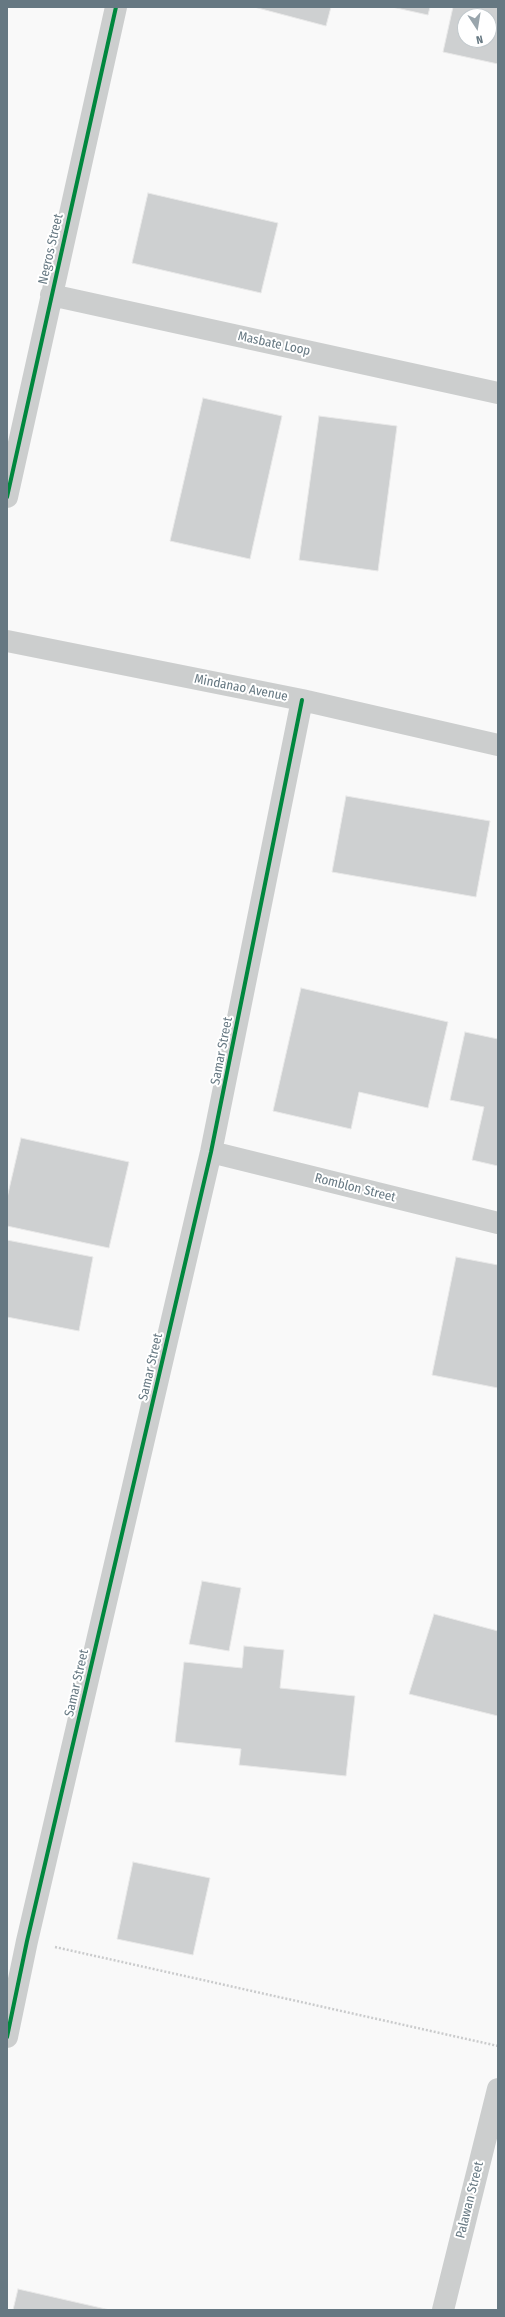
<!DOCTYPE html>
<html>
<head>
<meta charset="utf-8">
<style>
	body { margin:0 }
	#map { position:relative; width:505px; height:2317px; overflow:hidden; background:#f9f9f9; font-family:"Fira Sans Condensed",sans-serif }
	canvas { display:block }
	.frame { position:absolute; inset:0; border:8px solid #667882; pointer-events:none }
	.north { position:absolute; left:457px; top:8px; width:40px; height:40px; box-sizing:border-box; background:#fff; border:1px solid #c2c9cd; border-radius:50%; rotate:168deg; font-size:11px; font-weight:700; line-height:16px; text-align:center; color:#667882 }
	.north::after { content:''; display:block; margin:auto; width:14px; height:18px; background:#99a5ac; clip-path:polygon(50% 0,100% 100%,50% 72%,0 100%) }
</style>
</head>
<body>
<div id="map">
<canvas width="505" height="2317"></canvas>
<div class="frame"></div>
<div class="north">N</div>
</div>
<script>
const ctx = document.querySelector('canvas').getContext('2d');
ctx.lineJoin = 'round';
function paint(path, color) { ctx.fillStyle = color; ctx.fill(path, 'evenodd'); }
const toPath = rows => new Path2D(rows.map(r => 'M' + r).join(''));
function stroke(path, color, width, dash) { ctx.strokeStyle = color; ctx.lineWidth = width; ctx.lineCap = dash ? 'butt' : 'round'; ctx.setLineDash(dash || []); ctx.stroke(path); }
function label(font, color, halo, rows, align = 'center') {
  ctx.font = font + ' "Fira Sans Condensed",sans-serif'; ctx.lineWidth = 4; ctx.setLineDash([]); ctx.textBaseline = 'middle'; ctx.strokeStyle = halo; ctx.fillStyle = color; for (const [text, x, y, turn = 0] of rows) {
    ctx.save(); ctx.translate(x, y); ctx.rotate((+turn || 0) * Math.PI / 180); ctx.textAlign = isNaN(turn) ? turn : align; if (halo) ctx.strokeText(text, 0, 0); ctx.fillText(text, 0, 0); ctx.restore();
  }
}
const building = toPath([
	[254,7,331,7,326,26,254,7],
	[392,7,430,7,428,15,392,7],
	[453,7,498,7,498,64,443,52,453,7],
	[465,16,489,16,489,40,465,40,465,16],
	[148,193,278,223,261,293,132,263,148,193],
	[203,398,282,416,250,559,170,541,203,398],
	[319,416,397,426,378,571,299,560,319,416],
	[346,796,490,821,476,897,332,872,346,796],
	[301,988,448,1022,428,1108,359,1092,351,1129,273,1111,301,988],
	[465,1032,498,1039,498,1166,472,1160,484,1107,450,1100,465,1032],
	[21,1138,129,1162,109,1248,7,1226,7,1198,21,1138],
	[7,1240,93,1257,79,1331,7,1317,7,1240],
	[456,1257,498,1265,498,1388,432,1375,456,1257],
	[202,1581,241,1588,229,1651,189,1644,202,1581],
	[434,1614,498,1631,498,1716,409,1694,434,1614],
	[244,1646,284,1650,280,1688,355,1696,346,1776,239,1765,241,1749,175,1742,184,1662,242,1668,244,1646],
	[133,1862,210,1878,193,1955,117,1939,133,1862],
	[18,2289,110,2310,13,2310,18,2289]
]);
paint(building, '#ced0d1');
stroke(building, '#e8e8e8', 1);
stroke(toPath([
	[55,1947,498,2046]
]), '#cacbcc', 2.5, [2, 2]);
stroke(toPath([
	[51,295,498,393],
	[7,497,116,7],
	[7,641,302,700,498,745],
	[211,1152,498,1223],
	[7,2037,27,1941,211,1152,302,700],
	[443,2310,498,2089]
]), '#cccece', 22);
stroke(toPath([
	[7,497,116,7],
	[7,2037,27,1941,211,1152,302,700]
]), '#00873e', 4);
label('13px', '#667882', '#fff', [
	["Negros Street",51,249,-77],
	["Masbate Loop",274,344,12],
	["Mindanao Avenue",241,688,11],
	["Samar Street",222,1051,-79],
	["Romblon Street",355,1188,14],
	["Samar Street",151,1367,-77],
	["Samar Street",77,1683,-77],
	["Palawan Street",470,2200,-76]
]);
</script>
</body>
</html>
